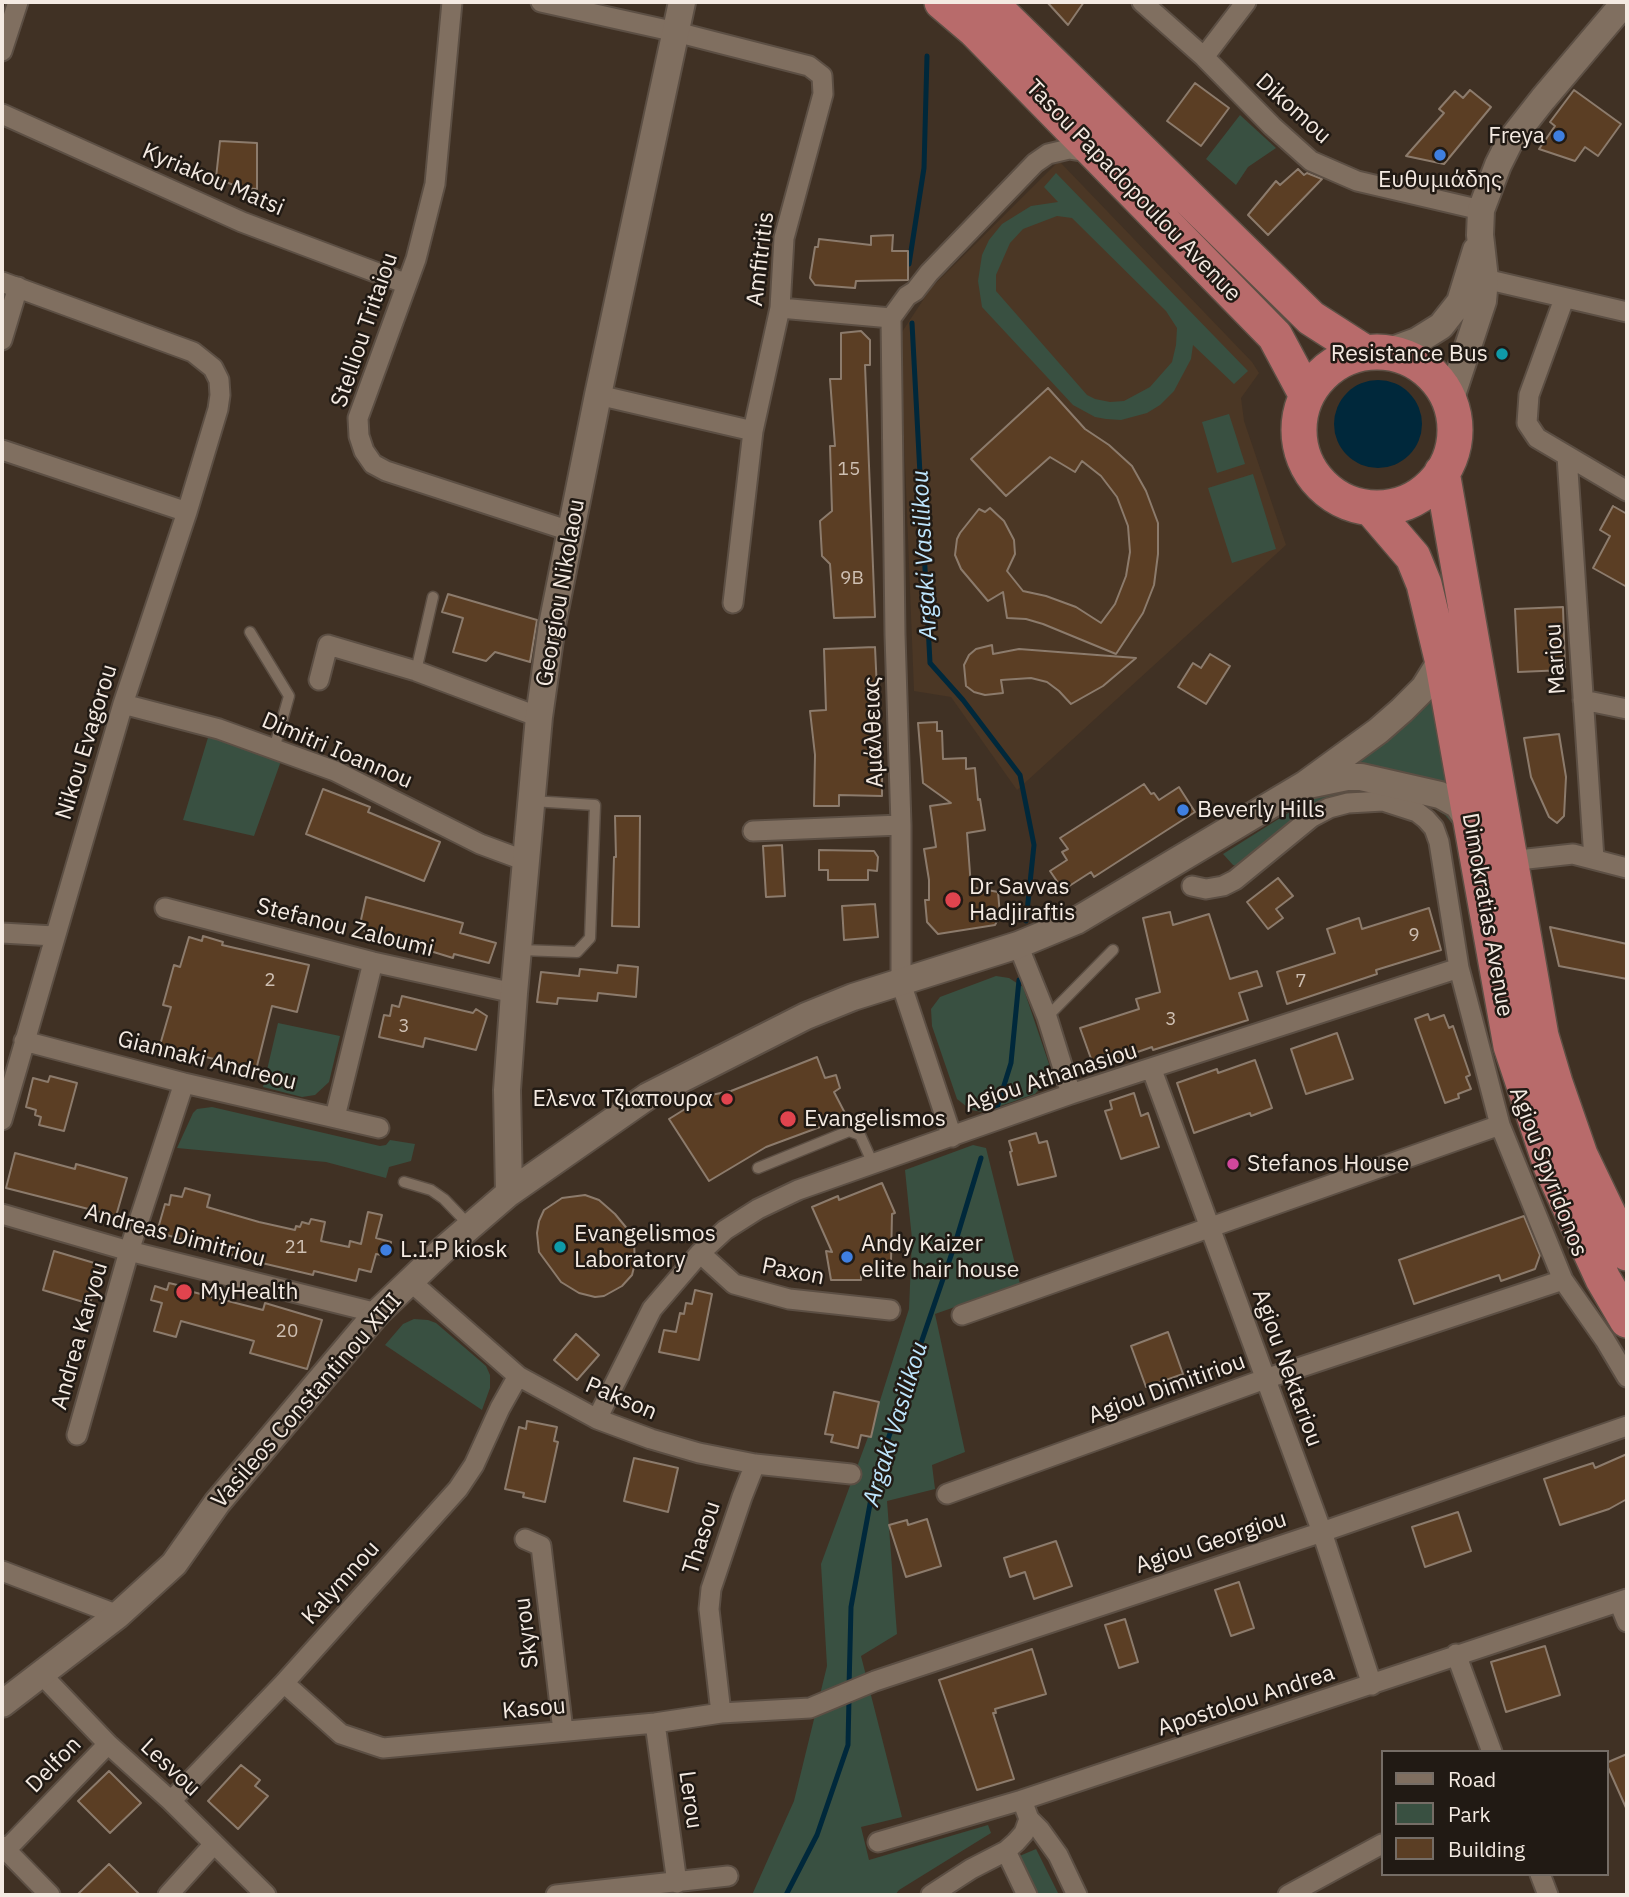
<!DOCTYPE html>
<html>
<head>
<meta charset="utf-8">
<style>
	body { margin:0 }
	#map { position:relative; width:1629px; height:1897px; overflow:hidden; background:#403124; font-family:"IBM Plex Sans",sans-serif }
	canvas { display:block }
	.frame { position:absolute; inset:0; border:4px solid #f4eae2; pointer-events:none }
	.legend { position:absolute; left:1381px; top:1750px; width:228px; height:126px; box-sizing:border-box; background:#211a14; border:2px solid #756d66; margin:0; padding:9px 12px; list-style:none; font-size:21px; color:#f4eae2 }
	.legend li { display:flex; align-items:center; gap:14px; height:35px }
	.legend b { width:35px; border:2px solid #756d66 }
</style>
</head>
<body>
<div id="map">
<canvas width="1629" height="1897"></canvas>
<div class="frame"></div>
<ul class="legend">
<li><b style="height:9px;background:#806f60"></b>Road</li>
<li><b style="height:19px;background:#395041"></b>Park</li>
<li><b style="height:19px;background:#5b3e24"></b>Building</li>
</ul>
</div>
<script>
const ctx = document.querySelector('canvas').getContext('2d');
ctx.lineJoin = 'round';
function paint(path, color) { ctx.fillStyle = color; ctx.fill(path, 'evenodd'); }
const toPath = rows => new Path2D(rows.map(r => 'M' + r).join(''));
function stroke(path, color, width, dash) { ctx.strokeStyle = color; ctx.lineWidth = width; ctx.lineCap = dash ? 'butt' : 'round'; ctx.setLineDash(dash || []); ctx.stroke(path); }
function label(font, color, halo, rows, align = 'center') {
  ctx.font = font + ' "IBM Plex Sans",sans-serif'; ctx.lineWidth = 5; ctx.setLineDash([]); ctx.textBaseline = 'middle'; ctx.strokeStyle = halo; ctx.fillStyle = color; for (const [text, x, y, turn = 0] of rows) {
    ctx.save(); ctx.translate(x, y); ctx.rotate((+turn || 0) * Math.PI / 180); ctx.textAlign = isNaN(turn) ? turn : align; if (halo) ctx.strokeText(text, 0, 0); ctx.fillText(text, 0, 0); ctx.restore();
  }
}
paint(toPath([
	[1059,161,1252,362,1259,373,1241,398,1244,421,1286,545,1017,790,951,697,914,691,900,335,931,288]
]), '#4b3725');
paint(toPath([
	[1240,115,1276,148,1248,167,1236,185,1206,159],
	[1056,173,1248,371,1234,384,1193,345,1191,359,1174,391,1160,405,1147,413,1121,420,1106,419,1095,417,1073,405,982,307,978,281,982,255,989,240,1002,224,1031,206,1058,202,1044,187],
	[1057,216,1072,218,1166,311,1177,328,1176,345,1172,362,1150,387,1124,401,1110,402,1095,399,1087,395,996,291,996,275,1010,243,1023,229],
	[1229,414,1245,464,1217,473,1202,422],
	[1253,474,1276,549,1232,563,1208,488],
	[1435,687,1468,842,1445,815,1428,805,1371,793,1239,867,1233,865,1223,854,1296,808,1387,734],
	[210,731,281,761,254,836,183,820],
	[996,976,1009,978,1023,987,1049,1064,1046,1082,1035,1094,983,1112,971,1110,957,1099,932,1026,931,1009,940,997],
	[278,1023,340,1036,329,1082,315,1095,302,1097,263,1087],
	[212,1107,380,1146,386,1145,390,1140,415,1144,411,1161,389,1167,386,1178,326,1162,177,1148,193,1113,197,1109],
	[973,1145,986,1148,1020,1284,935,1314,965,1452,932,1465,935,1489,887,1501,897,1634,861,1656,902,1817,861,1827,869,1860,988,1825,991,1833,899,1890,895,1895,752,1895,794,1801,827,1666,821,1564,871,1429,909,1309,912,1239,905,1170],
	[414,1319,428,1320,436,1323,486,1366,490,1375,490,1388,482,1410,385,1345,403,1324],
	[1036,1849,1059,1895,1027,1895,1010,1860]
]), '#395041');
paint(toPath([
	'1334 424a44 44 0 1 1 88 0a44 44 0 1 1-88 0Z'
]), '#00283b');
stroke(toPath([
	[909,264,924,168,927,56],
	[912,323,930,663,963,700,1020,775,1034,845,1026,921],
	[996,1111,1011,1063,1019,980],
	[849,1688,851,1607,875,1477,954,1247,981,1158],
	[786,1895,817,1835,848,1745,849,1698]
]), '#00283b', 5);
const building = toPath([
	[1047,2,1084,2,1068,25,1047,2],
	[1195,83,1229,108,1201,146,1167,121,1195,83],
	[1470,90,1491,107,1444,164,1406,156,1444,113,1439,109,1455,91,1463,98,1470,90],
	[1574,90,1621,124,1598,156,1585,147,1575,161,1539,149,1555,126,1550,122,1574,90],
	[220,141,257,143,257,189,241,188,216,178,220,141],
	[1298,169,1304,175,1307,173,1322,179,1268,235,1248,215,1276,181,1280,185,1298,169],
	[893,235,892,251,908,251,908,280,856,281,855,288,815,285,810,278,815,247,818,247,819,239,871,245,871,236,893,235],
	[861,331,870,340,870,365,865,365,875,617,834,618,830,564,822,556,820,521,832,511,830,446,835,446,830,379,841,379,841,333,861,331],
	[1048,388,1085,429,1109,445,1132,466,1146,491,1158,523,1158,554,1154,585,1143,613,1116,654,1043,624,1026,619,1007,618,1003,592,988,601,961,569,955,555,957,539,960,533,979,509,985,512,990,508,1004,521,1014,540,1015,554,1007,571,1023,591,1046,596,1076,607,1101,623,1115,604,1126,576,1130,552,1128,526,1117,497,1101,476,1082,461,1075,472,1050,457,1006,496,971,459,1048,388],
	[1613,506,1627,514,1627,587,1593,568,1610,536,1600,530,1613,506],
	[448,594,537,620,530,662,495,652,486,661,453,652,463,618,442,612,448,594],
	[1563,607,1565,670,1518,672,1515,609,1563,607],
	[992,645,993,654,1019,649,1136,658,1103,686,1071,704,1059,691,1047,682,1031,678,1001,680,1003,693,985,695,974,692,966,686,964,665,969,655,976,649,992,645],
	[875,647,877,690,873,690,877,767,882,767,882,796,839,795,839,806,814,806,815,755,810,711,826,710,824,649,875,647],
	[1210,654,1230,666,1206,704,1178,687,1193,663,1201,668,1210,654],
	[937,722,937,731,942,731,943,759,966,758,966,769,975,768,978,800,980,799,985,830,967,833,971,887,998,892,1000,915,995,925,938,934,927,922,925,900,929,900,929,880,924,849,936,847,930,806,951,803,923,783,918,723,937,722],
	[1559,734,1566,777,1564,816,1557,823,1549,817,1531,777,1524,738,1559,734],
	[1144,784,1151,794,1154,793,1159,800,1179,787,1195,812,1094,877,1091,872,1063,890,1050,871,1067,860,1062,852,1068,849,1060,838,1144,784],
	[323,789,370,807,368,812,440,842,424,881,306,834,323,789],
	[615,816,640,816,639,927,612,926,614,857,616,857,615,816],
	[782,845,785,896,766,897,763,846,782,845],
	[819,850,874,851,878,857,877,871,868,870,868,880,828,880,828,870,819,870,819,850],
	[1278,878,1293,896,1276,909,1283,918,1268,929,1247,902,1278,878],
	[366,897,463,923,460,933,496,943,489,963,454,954,453,958,359,929,366,897],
	[875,904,878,937,844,940,842,906,875,904],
	[1429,908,1441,950,1376,970,1377,974,1287,1004,1277,972,1335,953,1327,929,1359,918,1362,929,1429,908],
	[1170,912,1173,925,1209,914,1230,979,1257,971,1262,986,1239,993,1248,1020,1153,1050,1152,1047,1094,1067,1080,1028,1139,1009,1136,999,1160,992,1143,918,1170,912],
	[1550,927,1627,944,1627,979,1559,966,1550,927],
	[203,936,223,942,222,945,309,965,297,1012,272,1006,256,1070,160,1045,171,1007,163,1005,174,965,180,967,189,937,202,941,203,936],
	[618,965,638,967,636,997,598,993,597,1001,558,998,557,1004,537,1002,541,972,579,976,580,969,617,973,618,965],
	[402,996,473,1013,476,1009,487,1016,476,1050,425,1038,423,1047,379,1037,384,1015,390,1016,392,1005,399,1007,402,996],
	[1428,1014,1430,1020,1444,1015,1449,1028,1453,1026,1470,1075,1466,1077,1471,1089,1458,1094,1459,1098,1445,1103,1415,1019,1428,1014],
	[1337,1033,1353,1079,1306,1094,1291,1049,1337,1033],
	[817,1057,825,1078,836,1075,840,1088,834,1092,847,1117,766,1147,709,1181,669,1119,706,1096,731,1091,817,1057],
	[1255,1060,1272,1108,1251,1116,1250,1113,1194,1133,1177,1083,1217,1069,1218,1073,1255,1060],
	[50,1076,77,1083,64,1131,39,1125,41,1117,35,1115,36,1110,26,1107,33,1078,48,1082,50,1076],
	[1134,1093,1141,1116,1148,1113,1159,1147,1121,1159,1105,1111,1112,1109,1110,1101,1134,1093],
	[1036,1133,1039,1143,1047,1141,1056,1176,1018,1185,1010,1152,1012,1151,1009,1141,1036,1133],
	[15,1153,75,1169,76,1164,127,1178,116,1216,6,1188,15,1153],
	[882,1183,895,1213,892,1214,891,1262,880,1262,879,1274,861,1274,861,1280,831,1280,826,1251,832,1252,812,1207,838,1196,839,1200,882,1183],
	[185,1188,210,1195,207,1207,259,1222,295,1230,296,1226,300,1227,302,1222,309,1224,311,1219,325,1222,321,1241,349,1247,350,1241,361,1244,368,1212,382,1215,376,1238,391,1242,388,1256,376,1254,371,1272,359,1269,356,1281,314,1271,313,1275,249,1260,157,1232,165,1204,169,1205,171,1195,182,1197,185,1188],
	[585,1195,599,1200,615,1214,629,1231,634,1242,635,1263,632,1275,622,1286,604,1296,595,1297,579,1293,561,1282,539,1252,537,1233,539,1221,544,1210,562,1198,585,1195],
	[1524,1216,1540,1255,1535,1269,1501,1281,1499,1275,1414,1304,1399,1260,1524,1216],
	[54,1251,101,1265,90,1304,43,1290,54,1251],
	[169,1283,190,1288,189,1291,263,1310,265,1303,322,1320,307,1369,250,1353,254,1341,181,1321,176,1337,154,1331,162,1303,151,1300,155,1286,167,1290,169,1283],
	[695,1290,712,1294,699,1360,659,1352,664,1330,676,1332,680,1313,684,1314,686,1303,692,1304,695,1290],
	[1168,1332,1183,1374,1146,1387,1131,1346,1168,1332],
	[576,1334,599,1355,577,1380,554,1360,576,1334],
	[834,1392,879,1402,871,1437,861,1435,858,1448,831,1442,833,1435,825,1434,834,1392],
	[527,1421,557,1427,554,1441,558,1442,545,1502,523,1497,524,1493,505,1489,519,1427,526,1429,527,1421],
	[1627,1454,1627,1499,1609,1509,1560,1525,1544,1479,1593,1463,1595,1468,1627,1454],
	[634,1458,678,1468,668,1512,624,1501,634,1458],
	[1458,1512,1471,1551,1425,1567,1412,1527,1458,1512],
	[927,1519,941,1566,906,1577,889,1525,907,1520,908,1525,927,1519],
	[1056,1541,1072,1586,1034,1599,1025,1572,1010,1577,1004,1558,1056,1541],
	[1239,1582,1254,1628,1231,1636,1215,1590,1239,1582],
	[1125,1619,1138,1662,1119,1668,1105,1625,1125,1619],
	[1545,1646,1560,1695,1506,1712,1491,1662,1545,1646],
	[1032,1649,1046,1694,995,1709,996,1713,993,1713,1014,1779,977,1790,939,1680,1032,1649],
	[1627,1754,1627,1810,1606,1763,1627,1754],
	[241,1765,260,1780,255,1786,268,1796,238,1829,208,1801,241,1765],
	[109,1771,141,1803,110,1833,78,1801,109,1771],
	[109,1864,140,1895,77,1895,109,1864]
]);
paint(building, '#5b3e24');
stroke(building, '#8c7b6c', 2);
const lane = toPath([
	[250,632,289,696,274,749],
	[416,671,433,597],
	[520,950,577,952,590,938,595,805,532,801],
	[1047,1017,1113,950],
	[758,1168,849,1131,860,1135,873,1164],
	[404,1182,431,1190,444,1199,470,1226]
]);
const street = toPath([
	[452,2,435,184,416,259,358,418,359,436,364,451,373,464,386,471,570,531],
	[541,2,676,32,809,66,822,76,823,94,784,238,780,308,753,431,733,603],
	[1142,2,1204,57,1272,126,1311,161,1357,181,1481,210],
	[2,51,18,2],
	[1204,57,1246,2],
	[2,114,242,222,407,284],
	[1485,279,1627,312],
	[2,282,193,352,213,368,219,380,220,395,218,409,187,512,123,704,2,1120],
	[1564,299,1529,395,1527,423,1537,438,1627,491],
	[780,308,891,318],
	[2,340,18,287],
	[598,395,753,431],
	[2,450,187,512],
	[1567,456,1594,859],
	[319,680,328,645,416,671,539,717],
	[1583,700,1627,709],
	[123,704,219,729,335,771,480,844,526,861],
	[753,831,901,825],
	[1509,861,1573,854,1627,868],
	[1192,886,1206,889,1223,886,1235,880,1312,817,1329,808,1348,803,1383,801,1417,812,1426,819,1434,828,1439,842,1459,968,1500,1125,1563,1280,1605,1340,1627,1377],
	[165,908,373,962,514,993],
	[2,933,54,936],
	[1018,945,1047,1017,1071,1094],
	[24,1041,184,1083,379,1128],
	[1152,1070,1322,1532,1372,1685],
	[335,1117,373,962],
	[952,1137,901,983,901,825,895,635,891,318,907,296,915,291,929,273,1035,163,1048,154,1069,149,1093,153],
	[2,1214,129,1251,377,1313],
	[700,1253,734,1284,789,1299,890,1310],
	[410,1281,518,1376,597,1419,651,1439,699,1453,755,1464,851,1474],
	[962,1315,1500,1125],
	[597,1419,652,1309,700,1253,725,1230,758,1209,798,1190,1071,1094,1459,968],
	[77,1435,129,1251,184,1083],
	[947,1494,1265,1379,1563,1280],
	[525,1539,541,1546,563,1731],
	[2,1571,118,1615],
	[1619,1602,1627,1622],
	[1456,1654,1492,1752],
	[42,1675,108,1744,171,1801,266,1895],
	[284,1683,341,1734,383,1748,655,1723,721,1713,810,1708,875,1681,1322,1532,1627,1426],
	[721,1713,709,1609,711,1589,742,1497,755,1464],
	[655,1723,677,1883],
	[171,1801,284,1683,458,1489,474,1465,500,1408,518,1376],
	[1029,1819,1040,1830,1058,1855,1077,1895],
	[878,1842,1022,1800,1627,1599],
	[2,1846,50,1895],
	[2,1851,6,1850,108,1744],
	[1006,1851,1027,1895],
	[1540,1874,1548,1895],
	[168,1895,214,1844],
	[556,1895,728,1876],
	[931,1895,971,1869,1006,1851,1016,1842,1024,1833,1029,1819,1022,1800],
	[1288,1895,1382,1844]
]);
const secondary = toPath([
	[1387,352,1417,341,1441,326,1460,302,1476,250],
	[1450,401,1483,301,1485,279,1480,235,1481,210,1498,165,1510,141,1543,99,1625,2],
	[1313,784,1347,777,1361,777,1440,795,1458,805,1471,825],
	[509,1193,507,1090,514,993,539,717,552,625,598,395,682,2],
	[2,1704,118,1615,174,1564,217,1503,377,1313,444,1249,509,1193,648,1096,806,1016,853,997,1018,945,1076,921,1304,785,1378,731,1402,710,1424,688,1442,659]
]);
const highway = toPath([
	[942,2,975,30,1275,336,1306,394],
	[989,2,1311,318,1364,352],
	'1299 430a78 78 0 1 1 156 0a78 78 0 1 1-156 0Z',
	[1442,472,1541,1036,1555,1083,1580,1155,1627,1253],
	[1371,508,1413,557,1424,584,1442,659,1511,1046,1551,1166,1603,1279,1627,1320]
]);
stroke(lane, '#5c4f44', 13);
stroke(street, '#5c4f44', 23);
stroke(secondary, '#5c4f44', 30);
stroke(highway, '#5c4f44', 38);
stroke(lane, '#806f60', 10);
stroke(street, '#806f60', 19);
stroke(secondary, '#806f60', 26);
stroke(highway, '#b86b6b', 35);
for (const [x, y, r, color] of [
	[1559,136,7,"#3f7fe0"],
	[1440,155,7,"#3f7fe0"],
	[1502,354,7,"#0f9aa8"],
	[1183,810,7,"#3f7fe0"],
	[953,900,9,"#e0444e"],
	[727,1099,7,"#e0444e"],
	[788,1119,9,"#e0444e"],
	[1233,1164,7,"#d1479c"],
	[560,1247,7,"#0f9aa8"],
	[386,1250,7,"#3f7fe0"],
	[847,1257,7,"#3f7fe0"],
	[184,1292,9,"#e0444e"]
]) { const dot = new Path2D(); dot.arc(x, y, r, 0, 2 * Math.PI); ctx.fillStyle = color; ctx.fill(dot); stroke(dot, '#211a14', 2.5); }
label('19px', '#cebfb2', null, [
	["15",849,470],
	["9B",852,579],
	["9",1414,936],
	["2",270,981],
	["7",1301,982],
	["3",1171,1020],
	["3",404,1027],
	["21",296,1248],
	["20",287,1332]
]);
label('23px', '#f4eae2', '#211a14', [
	["Dikomou",1293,109,42],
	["Kyriakou Matsi",213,180,23],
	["Tasou Papadopoulou Avenue",1133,191,46],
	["Amfitritis",761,259,-83],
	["Stelliou Tritaiou",365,330,-71],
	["Georgiou Nikolaou",561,593,-80],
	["Mariou",1556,659,-94],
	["Αμάλθειας",874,732,-92],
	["Nikou Evagorou",87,742,-73],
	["Dimitri Ioannou",337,751,23],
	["Dimokratias Avenue",1487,915,80],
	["Stefanou Zaloumi",345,928,14],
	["Giannaki Andreou",207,1061,14],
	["Agiou Athanasiou",1051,1078,-18],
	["Agiou Spyridonos",1548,1172,69],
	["Andreas Dimitriou",175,1236,15],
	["Paxon",793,1272,11],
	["Andrea Karyou",80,1336,-74],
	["Agiou Nektariou",1287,1368,70],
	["Agiou Dimitiriou",1167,1389,-20],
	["Pakson",621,1399,23],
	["Vasileos Constantinou XIII",307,1401,-49],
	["Thasou",702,1538,-72],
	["Agiou Georgiou",1211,1543,-18],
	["Kalymnou",341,1583,-48],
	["Skyrou",527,1633,-97],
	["Apostolou Andrea",1246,1701,-18],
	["Kasou",534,1709,-5],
	["Delfon",54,1765,-46],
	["Lesvou",170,1768,43],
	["Lerou",690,1800,82]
]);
label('23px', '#f4eae2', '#211a14', [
	["Freya",1545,136,"right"],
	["Ευθυμιάδης",1440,180,"center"],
	["Resistance Bus",1488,354,"right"],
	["Beverly Hills",1197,810],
	["Dr Savvas",969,887],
	["Hadjiraftis",969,913],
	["Ελενα Τζιαπουρα",713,1099,"right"],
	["Evangelismos",804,1119],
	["Stefanos House",1247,1164],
	["Evangelismos",574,1234],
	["Laboratory",574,1260],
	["Andy Kaizer",861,1244],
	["elite hair house",861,1270],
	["L.I.P kiosk",400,1250],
	["MyHealth",200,1292]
], 'left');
label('italic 24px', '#bee5fd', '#211a14', [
	["Argaki Vasilikou",925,555,-93],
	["Argaki Vasilikou",896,1424,-73]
]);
</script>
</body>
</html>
